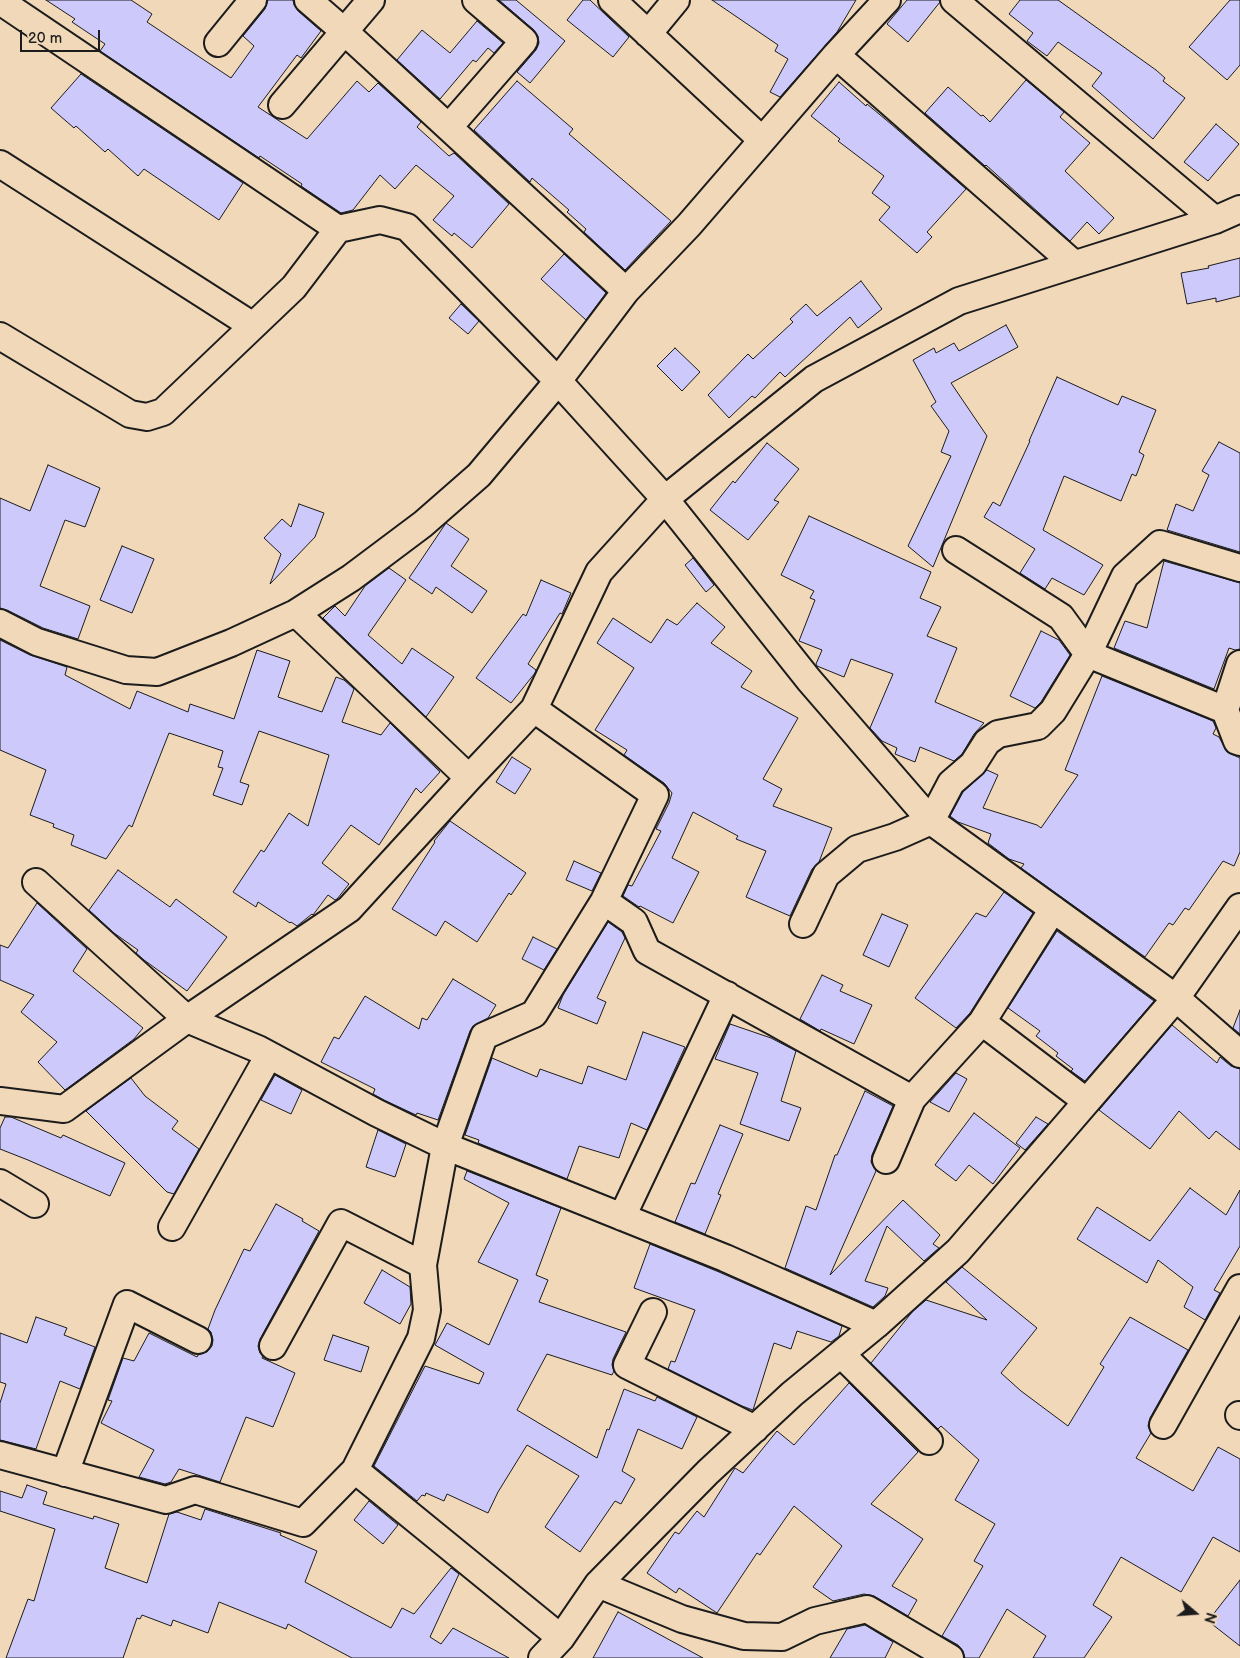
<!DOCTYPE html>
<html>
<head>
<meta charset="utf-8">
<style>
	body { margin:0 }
	#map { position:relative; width:1240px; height:1658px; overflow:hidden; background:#f1d8b9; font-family:"Balsamiq Sans",sans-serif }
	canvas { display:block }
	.north { position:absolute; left:1170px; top:1588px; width:50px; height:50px; -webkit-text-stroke:4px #f1d8b9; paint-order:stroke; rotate:108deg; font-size:14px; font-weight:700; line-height:20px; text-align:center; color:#1c1c1c }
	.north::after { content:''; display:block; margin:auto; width:18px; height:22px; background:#1c1c1c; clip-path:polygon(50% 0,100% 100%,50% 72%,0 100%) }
	.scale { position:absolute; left:20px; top:30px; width:80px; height:22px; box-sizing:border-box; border:2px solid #1c1c1c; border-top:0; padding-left:6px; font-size:15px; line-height:18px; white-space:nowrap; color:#1c1c1c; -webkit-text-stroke:4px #f1d8b9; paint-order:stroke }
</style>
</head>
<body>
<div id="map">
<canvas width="1240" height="1658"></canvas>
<div class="north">N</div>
<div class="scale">20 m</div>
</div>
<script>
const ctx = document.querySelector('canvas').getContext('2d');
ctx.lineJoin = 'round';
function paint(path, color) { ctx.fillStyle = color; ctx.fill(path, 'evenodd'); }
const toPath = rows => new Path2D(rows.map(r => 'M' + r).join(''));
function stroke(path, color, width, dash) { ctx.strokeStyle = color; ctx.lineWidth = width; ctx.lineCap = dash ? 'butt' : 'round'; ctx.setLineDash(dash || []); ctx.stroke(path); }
const building = toPath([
	[46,0,131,0,152,14,147,22,231,78,254,46,243,36,265,9,268,0,293,0,294,5,298,11,321,31,301,58,297,55,258,107,307,139,357,81,369,92,378,83,421,122,417,127,449,156,454,153,509,204,472,248,454,233,452,236,433,220,454,196,416,165,395,189,380,175,353,210,341,213,301,186,302,184,260,156,259,158,100,51,105,44,72,22,75,19,46,0],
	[499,0,516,0,565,41,530,83,517,72,536,50,539,43,538,36,534,30,499,0],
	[583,0,590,0,629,37,613,57,567,20,583,0],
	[712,0,856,0,837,32,780,97,770,92,788,59,775,51,778,45,712,0],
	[907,0,939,0,940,2,908,42,887,24,907,0],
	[1020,0,1058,0,1156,70,1165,78,1163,81,1185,98,1153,139,1092,86,1102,73,1058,42,1047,56,1027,41,1033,33,1009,14,1020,0],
	[1230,0,1240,0,1240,65,1227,80,1189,47,1230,0],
	[477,21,503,43,494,53,488,48,476,62,473,60,440,99,397,60,422,30,450,53,477,21],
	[81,74,243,183,219,220,144,169,138,176,108,149,105,152,76,126,74,128,51,108,81,74],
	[1026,80,1064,112,1060,117,1090,143,1065,171,1114,218,1099,234,1087,222,1070,241,986,165,985,166,925,113,948,87,981,116,983,115,990,122,1026,80],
	[517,81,573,129,569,134,671,221,625,270,584,232,586,229,567,212,569,210,532,178,530,182,474,130,517,81],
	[839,82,866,106,867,104,891,124,966,189,927,232,932,237,917,253,879,220,890,207,872,193,884,176,838,141,840,139,811,116,839,82],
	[1216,124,1239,144,1208,181,1184,162,1216,124],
	[564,254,606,293,586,320,541,279,564,254],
	[1240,258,1240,296,1216,302,1216,298,1187,304,1181,273,1209,268,1208,266,1240,258],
	[861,281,882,309,858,328,850,317,785,377,780,372,755,398,752,396,729,418,708,395,748,354,753,359,793,322,790,319,806,304,817,316,861,281],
	[461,304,479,321,468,334,449,318,461,304],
	[1006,325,1018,347,951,383,987,436,933,567,908,546,951,456,941,452,949,431,931,406,936,402,913,360,934,348,936,353,954,343,959,351,1006,325],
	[675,348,700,372,682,391,657,366,675,348],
	[1057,377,1118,405,1122,396,1156,410,1139,452,1144,455,1136,476,1132,474,1121,501,1064,476,1043,530,1103,565,1084,595,1052,578,1045,589,1020,573,1035,549,984,517,993,502,1000,506,1030,441,1029,441,1057,377],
	[1219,442,1240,453,1240,552,1167,530,1176,504,1193,511,1209,475,1202,471,1219,442],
	[767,443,799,469,774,500,779,502,748,540,710,510,733,481,735,483,767,443],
	[48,465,100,488,85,527,65,520,40,586,90,606,78,639,43,628,7,610,0,608,0,498,30,511,48,465],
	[299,504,324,513,315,537,270,584,281,554,264,538,282,519,291,527,299,504],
	[809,516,931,572,920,598,941,607,927,636,957,648,935,702,984,723,974,734,962,754,954,761,920,747,915,762,895,754,897,748,882,741,870,728,893,674,851,659,844,677,817,666,816,664,822,650,799,641,815,600,810,598,814,591,781,575,809,516],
	[446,523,469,539,451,566,487,591,472,613,436,587,432,594,409,578,446,523],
	[122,546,154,559,132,613,100,600,122,546],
	[693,558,714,585,706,592,685,565,693,558],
	[1164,561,1240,583,1240,649,1235,650,1229,648,1214,689,1114,648,1125,621,1147,628,1164,561],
	[389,568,406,580,368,635,402,664,412,648,454,677,426,717,323,618,335,606,345,616,365,586,389,568],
	[541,580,571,593,562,614,560,613,528,664,536,670,535,673,511,703,476,678,523,614,526,616,541,580],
	[697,603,725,627,711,643,752,671,741,687,798,718,763,779,782,789,773,806,832,828,819,862,812,869,790,916,746,897,766,851,736,839,738,836,693,812,672,858,699,872,673,923,640,906,639,907,623,896,628,885,632,886,661,831,656,829,669,803,672,793,664,783,624,755,627,750,595,730,634,668,597,643,613,618,651,643,667,619,677,625,697,603],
	[1041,631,1059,640,1070,655,1041,702,1035,708,1010,696,1041,631],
	[0,640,30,655,67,667,65,675,130,709,137,691,188,712,190,704,234,719,257,650,290,661,278,697,322,712,336,677,344,680,354,689,342,722,381,735,390,723,440,772,421,793,416,788,379,845,351,825,322,863,349,884,337,899,335,900,328,895,313,915,312,914,297,926,291,922,290,923,258,902,256,907,233,892,261,850,264,852,289,813,308,826,329,755,259,731,240,782,249,785,242,805,213,795,223,768,218,767,223,751,169,733,132,827,129,825,106,859,71,845,74,835,53,827,54,824,30,815,46,770,0,750,0,640],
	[1102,676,1213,721,1216,728,1213,734,1219,737,1227,752,1240,758,1240,852,1234,866,1223,861,1189,910,1185,908,1173,925,1169,923,1145,957,1021,868,1024,864,1009,859,988,843,991,834,958,822,950,816,963,792,987,770,998,775,983,808,1037,825,1041,828,1078,775,1065,770,1102,676],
	[512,757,531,769,515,794,496,782,512,757],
	[450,821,526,873,511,895,509,893,477,942,445,921,436,936,392,909,435,842,434,841,450,821],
	[574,861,601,873,592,891,566,880,574,861],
	[118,870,170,907,176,899,227,937,187,991,144,960,136,953,138,950,114,933,89,910,118,870],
	[1004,892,1033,913,970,1013,956,1028,915,998,976,913,986,917,1004,892],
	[37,903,87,949,73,971,143,1028,134,1039,65,1090,38,1062,57,1042,21,1012,34,995,0,980,0,945,8,948,37,903],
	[882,914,908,925,889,967,863,955,882,914],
	[608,922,622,932,625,938,597,998,606,1002,597,1024,558,1008,563,995,608,922],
	[1057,931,1154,1001,1085,1081,1071,1071,1073,1069,1056,1056,1058,1053,1036,1036,1040,1031,1008,1008,1057,931],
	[533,937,557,949,544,970,522,959,533,937],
	[822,975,843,985,840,991,872,1005,854,1044,821,1029,820,1031,800,1019,822,975],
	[453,979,496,1005,488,1018,473,1026,470,1031,438,1120,417,1113,416,1115,384,1100,373,1094,375,1089,321,1062,334,1037,339,1039,365,996,419,1029,422,1018,427,1020,453,979],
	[1240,1010,1240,1034,1233,1028,1240,1010],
	[730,1024,771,1038,796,1051,781,1101,801,1108,789,1141,740,1124,758,1073,715,1059,730,1024],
	[1172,1025,1217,1063,1220,1057,1231,1066,1240,1069,1240,1150,1216,1131,1209,1139,1179,1111,1150,1149,1099,1110,1172,1025],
	[643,1032,685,1047,647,1130,631,1123,619,1158,579,1146,567,1179,478,1143,479,1140,465,1135,492,1058,537,1077,540,1069,582,1084,588,1066,626,1080,643,1032],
	[956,1073,967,1079,949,1112,930,1102,956,1073],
	[275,1075,302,1090,291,1114,261,1100,275,1075],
	[131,1078,145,1096,178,1121,172,1129,199,1149,174,1194,167,1192,86,1111,131,1078],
	[865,1091,893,1106,872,1155,871,1162,876,1171,830,1275,903,1200,940,1235,933,1244,939,1248,924,1261,887,1226,865,1281,888,1288,885,1296,873,1307,785,1268,806,1206,816,1210,835,1155,837,1155,865,1091],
	[974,1113,1020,1148,993,1184,969,1165,956,1181,935,1165,974,1113],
	[5,1117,11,1117,61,1138,63,1135,125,1163,110,1196,28,1160,0,1149,0,1128,5,1117],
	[1036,1117,1048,1124,1025,1150,1016,1143,1036,1117],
	[720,1125,743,1134,718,1194,721,1195,705,1234,675,1222,691,1183,695,1184,720,1125],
	[378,1130,406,1144,395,1177,366,1167,378,1130],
	[467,1171,561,1208,536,1275,548,1280,539,1302,626,1332,613,1359,612,1365,614,1371,612,1375,547,1354,517,1410,597,1458,607,1429,609,1430,624,1389,655,1401,657,1397,697,1417,682,1449,638,1429,622,1471,635,1479,621,1504,615,1501,580,1552,545,1527,579,1476,527,1445,498,1492,488,1513,447,1494,444,1501,426,1493,425,1496,422,1495,417,1501,374,1466,425,1366,479,1384,484,1373,435,1345,447,1323,489,1345,518,1280,478,1262,509,1203,464,1179,467,1171],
	[1190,1188,1226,1215,1240,1190,1240,1246,1214,1290,1220,1293,1205,1320,1184,1307,1193,1287,1158,1260,1147,1283,1077,1239,1097,1207,1150,1241,1190,1188],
	[276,1204,303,1219,302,1221,319,1231,260,1339,258,1346,260,1353,263,1356,262,1358,295,1373,273,1427,246,1417,220,1482,179,1469,171,1482,165,1484,139,1477,154,1450,101,1423,112,1401,108,1400,123,1358,134,1361,149,1333,197,1357,198,1355,207,1352,212,1346,213,1340,211,1332,208,1329,215,1310,244,1249,250,1251,276,1204],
	[650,1244,719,1272,842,1326,839,1336,831,1342,797,1331,791,1349,774,1343,753,1410,742,1406,668,1369,671,1361,675,1362,695,1310,634,1288,650,1244],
	[962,1267,1037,1328,1001,1373,1021,1391,1068,1426,1104,1367,1100,1364,1130,1317,1188,1350,1150,1418,1148,1426,1151,1433,1136,1458,1193,1491,1218,1447,1240,1459,1240,1552,1213,1537,1181,1592,1121,1557,1093,1605,1112,1617,1084,1658,1033,1658,1046,1636,1007,1609,979,1658,965,1658,963,1651,958,1645,942,1636,983,1566,974,1561,995,1524,955,1500,979,1460,941,1426,938,1429,871,1363,913,1311,926,1300,987,1320,946,1282,962,1267],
	[382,1270,410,1287,411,1304,400,1324,364,1303,382,1270],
	[36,1317,67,1328,64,1335,95,1347,80,1389,60,1381,36,1449,0,1440,0,1403,6,1384,0,1382,0,1333,27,1343,36,1317],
	[333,1335,369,1347,361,1372,324,1360,333,1335],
	[849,1383,918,1452,871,1504,923,1539,892,1586,917,1600,908,1616,874,1596,864,1594,833,1601,813,1587,842,1546,794,1506,760,1555,757,1553,717,1613,679,1588,676,1593,647,1573,675,1532,679,1534,697,1511,704,1517,735,1468,743,1473,777,1431,794,1445,849,1383],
	[27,1485,47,1492,43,1504,93,1519,94,1516,119,1524,105,1568,147,1583,169,1514,177,1512,201,1520,205,1509,281,1533,280,1535,317,1551,305,1582,391,1628,402,1608,414,1614,451,1568,459,1574,430,1637,441,1644,453,1628,509,1658,352,1658,288,1624,286,1629,219,1602,208,1633,173,1620,171,1626,142,1615,140,1619,137,1618,123,1658,6,1658,28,1599,34,1601,55,1529,0,1511,0,1491,22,1498,27,1485],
	[369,1501,398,1525,383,1544,354,1520,369,1501],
	[1240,1580,1240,1646,1208,1621,1240,1580],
	[618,1612,703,1658,593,1658,618,1612],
	[865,1625,893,1642,885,1658,830,1658,847,1629,865,1625]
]);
paint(building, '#cec9fb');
stroke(building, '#1c1c1c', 1);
const minor = toPath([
	[308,0,345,32,626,291],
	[612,0,762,140],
	[954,0,1215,220],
	[0,1,338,229],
	[648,34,676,0],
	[218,43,253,0],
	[836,55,1074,264],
	[282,105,371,0],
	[449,127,524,41,476,0],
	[0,164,253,326],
	[0,336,130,414,147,417,163,412,294,287,338,229,380,220,407,227,558,381,665,499,809,680,931,821,1176,998,1240,1054],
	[956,550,1061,617,1088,654,1225,710],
	[296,613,469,778],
	[0,623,37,642,126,670,157,672,231,643,296,613,351,578,423,524,479,475,558,381,626,291,689,225,836,55,887,0],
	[1240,664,1225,710,1237,741,1240,742],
	[36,882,187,1019,258,1049,377,1113,445,1146,725,1258,876,1325],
	[604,901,634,922,647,951,912,1099],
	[803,924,826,875,857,849,895,837,931,821,951,783,973,764,987,742,998,734,1038,726,1053,711,1088,654,1125,576,1160,544,1240,568],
	[982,1022,1053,909],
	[0,1101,64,1109,187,1019,349,909,469,778,534,709,599,572,665,499,814,379,959,301,1215,220,1240,209],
	[886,1160,912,1099,982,1022,1086,1101],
	[0,1183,35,1204],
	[622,1217,727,995],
	[172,1227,269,1055],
	[653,1312,627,1365,755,1429],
	[273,1346,341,1223,423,1265],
	[841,1354,929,1441],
	[1239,1415,1240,1416],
	[1163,1425,1240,1288],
	[0,1455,166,1500,195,1490,303,1523,355,1470,561,1638],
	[355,1470,421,1338,427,1310,423,1265,445,1146,484,1036,534,1014,604,901,655,795,534,709],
	[65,1473,127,1304,198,1340],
	[598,1584,682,1619,744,1636,782,1637,815,1621,867,1609,950,1658],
	[542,1658,561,1638,598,1584,708,1472,792,1394,876,1325,958,1251,1176,998,1240,907]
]);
stroke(minor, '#1c1c1c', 30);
stroke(minor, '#f1d8b9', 26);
</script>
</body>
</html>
